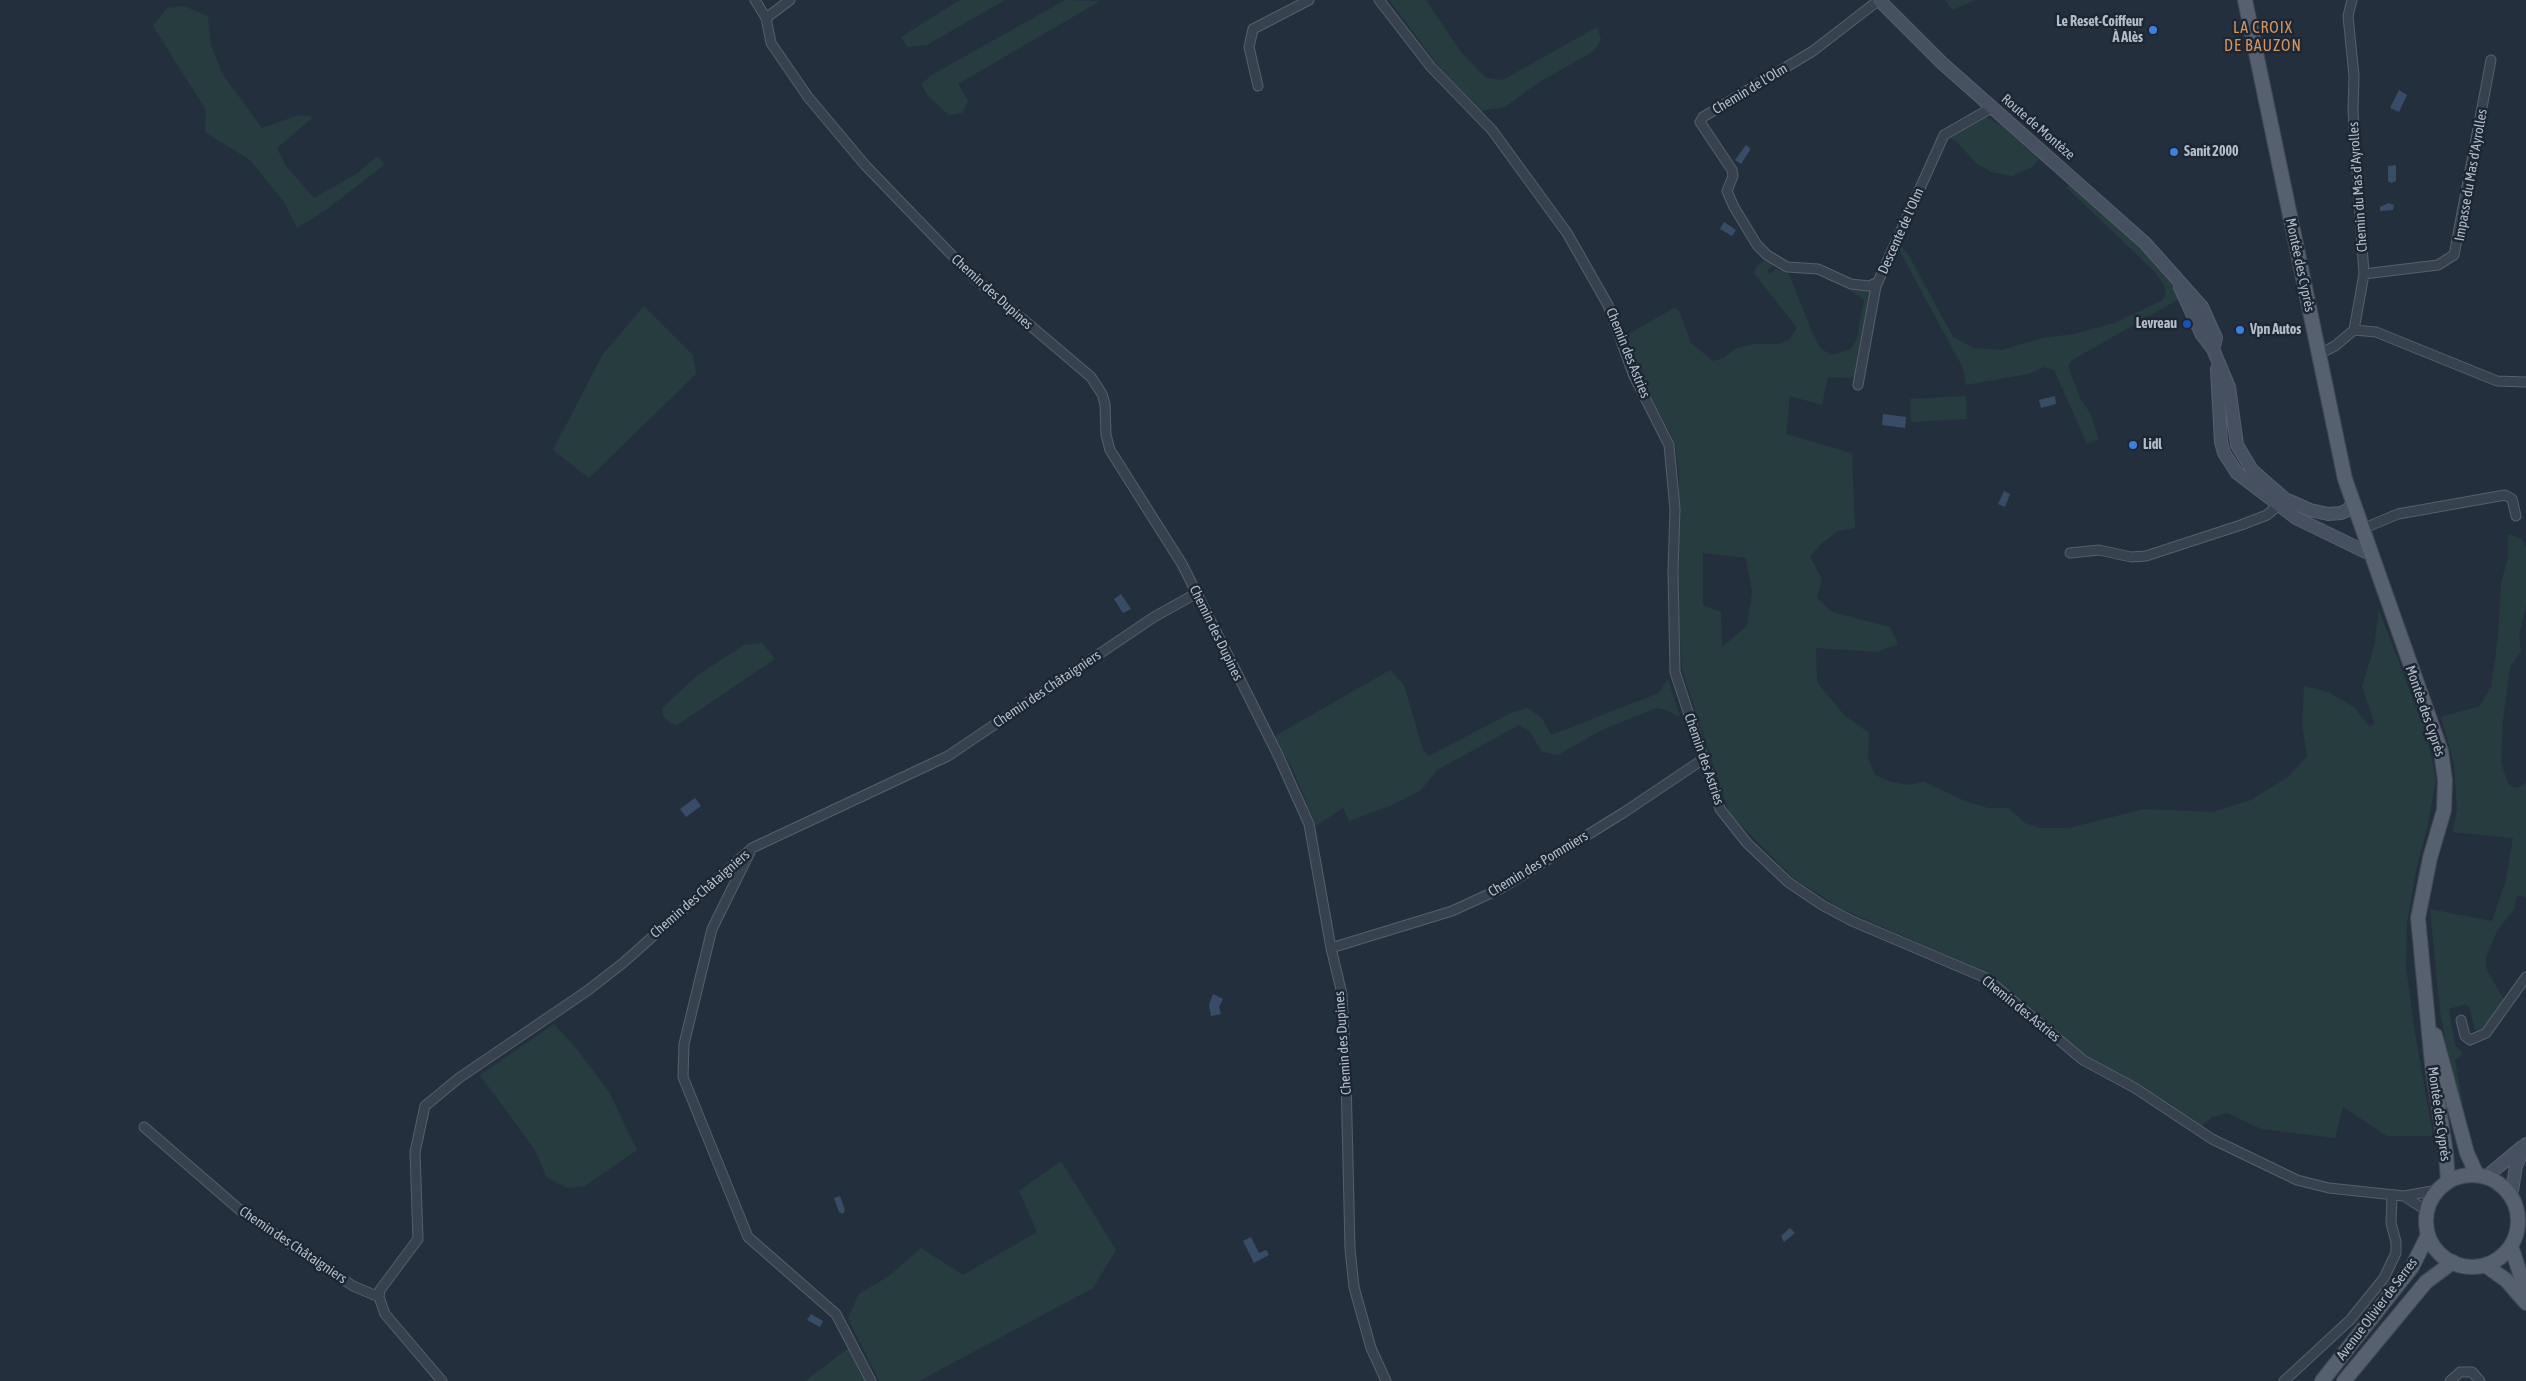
<!DOCTYPE html>
<html>
<head>
<meta charset="utf-8">
<style>
	body { margin:0 }
	canvas { display:block; background:#242f3e }
</style>
</head>
<body>
<canvas width="2526" height="1381"></canvas>
<script>
const ctx = document.querySelector('canvas').getContext('2d');
ctx.lineJoin = 'round';
function paint(path, color) { ctx.fillStyle = color; ctx.fill(path, 'evenodd'); }
const toPath = rows => new Path2D(rows.map(r => 'M' + r).join(''));
function stroke(path, color, width, dash) { ctx.strokeStyle = color; ctx.lineWidth = width; ctx.lineCap = dash ? 'butt' : 'round'; ctx.setLineDash(dash || []); ctx.stroke(path); }
function label(font, color, halo, rows, align = 'center') {
  ctx.font = font + ' "Asap Condensed",sans-serif'; ctx.lineWidth = 5; ctx.setLineDash([]); ctx.textBaseline = 'middle'; ctx.strokeStyle = halo; ctx.fillStyle = color; for (const [text, x, y, turn = 0] of rows) {
    ctx.save(); ctx.translate(x, y); ctx.rotate((+turn || 0) * Math.PI / 180); ctx.textAlign = isNaN(turn) ? turn : align; if (halo) ctx.strokeText(text, 0, 0); ctx.fillText(text, 0, 0); ctx.restore();
  }
}
paint(toPath([
	[960,0,1005,0,927,45,907,47,901,37],
	[1065,0,1100,1,958,84,968,101,962,113,949,115,928,96,921,84,932,75],
	[1389,0,1426,0,1461,52,1486,78,1503,80,1597,27,1601,40,1594,51,1536,84,1505,107,1481,111,1437,64],
	[1945,0,1976,0,1952,10],
	[184,6,208,16,211,45,223,75,262,128,299,115,313,117,277,148,285,165,314,198,356,174,378,156,384,165,326,210,297,228,284,202,250,160,205,132,206,110,153,26,167,8],
	[1986,117,2002,126,2039,159,2032,167,2012,176,1991,172,1976,163,1957,142,1949,137],
	[2072,185,2144,252,2170,281,2179,299,2072,360,2068,366,2081,400,2090,413,2099,439,2087,444,2054,370,2044,367,2028,374,1966,385,1963,368,1897,246,1902,247,1908,254,1953,337,1974,348,2002,350,2042,338,2074,334,2114,323,2163,300,2166,292,2164,285,2154,271,2066,187],
	[1767,259,1773,265,1767,270,1770,274,1776,269,1789,274,1812,332,1821,349,1832,355,1851,349,1857,338,1864,300,1850,290,1851,288,1871,289,1860,376,1851,378,1828,377,1822,405,1790,396,1786,434,1852,453,1855,528,1838,531,1821,544,1810,556,1822,580,1817,598,1832,612,1890,627,1898,644,1877,652,1816,648,1817,682,1845,716,1869,733,1868,758,1875,775,1892,782,1908,785,1924,782,1965,801,1988,808,2008,808,2025,823,2040,828,2069,828,2144,809,2213,812,2251,800,2288,777,2307,756,2302,724,2304,686,2328,692,2354,707,2369,726,2375,724,2362,687,2374,647,2379,610,2427,736,2436,779,2428,824,2416,870,2407,924,2406,967,2415,1033,2433,1136,2387,1136,2343,1107,2335,1138,2261,1129,2227,1113,2212,1117,2201,1127,2091,1060,2007,988,1983,971,1840,908,1793,878,1729,813,1682,670,1679,623,1679,479,1676,448,1671,434,1640,377,1625,336,1674,308,1679,311,1691,343,1713,361,1724,358,1736,348,1755,344,1779,344,1789,340,1797,328,1754,273,1757,266],
	[1703,553,1746,558,1752,592,1747,626,1722,647,1721,612,1703,605],
	[644,306,693,355,696,374,589,478,553,450,603,354],
	[1966,396,1967,419,1911,422,1910,399],
	[2508,534,2521,539,2526,547,2526,604,2519,637,2521,652,2510,667,2503,719,2501,763,2509,785,2517,788,2526,783,2526,898,2517,895,2514,909,2497,931,2486,957,2486,969,2506,1003,2487,1028,2480,1032,2475,1030,2469,1006,2465,1004,2449,1009,2455,1045,2463,1054,2455,1060,2467,1129,2449,1060,2440,1011,2430,909,2492,921,2506,880,2513,838,2453,832,2457,809,2454,764,2441,717,2480,706,2491,687,2498,638,2501,583,2508,558],
	[762,643,775,659,677,725,671,724,663,716,662,708,698,675,744,645],
	[1390,670,1404,685,1423,750,1429,756,1511,713,1528,708,1542,718,1551,735,1659,693,1668,679,1680,717,1666,710,1656,708,1600,731,1558,755,1542,752,1530,732,1519,725,1437,770,1421,790,1392,805,1349,821,1343,808,1316,826,1296,777,1275,736],
	[554,1024,576,1048,609,1092,637,1150,585,1186,568,1188,547,1178,535,1150,480,1075],
	[1061,1161,1116,1250,1093,1288,919,1381,879,1381,848,1318,859,1294,889,1276,921,1248,963,1275,1037,1232,1019,1191],
	[850,1347,867,1381,805,1381]
]), '#263c3f');
paint(toPath([
	[2399,90,2407,95,2399,112,2390,108],
	[1746,145,1750,148,1750,150,1741,164,1735,160],
	[2396,165,2396,181,2391,183,2388,181,2388,166],
	[2389,203,2394,205,2393,210,2380,211,2380,207],
	[1724,222,1736,230,1732,236,1720,229],
	[2055,396,2056,404,2041,408,2039,400],
	[1883,414,1906,417,1905,428,1882,425],
	[2004,491,2010,494,2005,507,1998,504],
	[1121,594,1131,609,1123,613,1114,599],
	[695,798,701,806,686,817,680,809],
	[1213,994,1223,999,1219,1007,1221,1014,1211,1016,1209,1005],
	[840,1196,845,1210,843,1214,839,1212,834,1198],
	[1790,1228,1795,1233,1784,1242,1781,1236],
	[1251,1237,1259,1253,1266,1250,1269,1255,1254,1263,1243,1241],
	[811,1314,823,1321,820,1327,807,1320]
]), '#394c67');
const street = toPath([
	[755,0,766,18,771,43,808,97,865,165,973,277,1091,377,1102,394,1105,404,1106,435,1110,450,1182,564,1277,753,1309,824,1331,948,1342,994,1346,1077,1350,1249,1354,1287,1371,1348,1386,1381],
	[1379,0,1431,67,1492,130,1567,233,1608,305,1634,376,1669,445,1675,509,1673,571,1675,672,1720,809,1747,843,1788,882,1822,905,1852,921,1986,978,2083,1060,2135,1088,2212,1139,2297,1180,2329,1188,2404,1196,2438,1190],
	[766,18,790,0],
	[1258,86,1249,47,1253,29,1309,0],
	[2364,274,2438,265,2454,255,2491,60],
	[1878,282,1869,286,1851,284,1818,269,1787,267,1767,255,1757,245,1734,207,1727,191,1733,176,1732,170,1700,122,1703,117,1813,51,1879,0],
	[2354,330,2376,332,2497,381,2526,382],
	[2319,354,2335,346,2354,330,2364,274,2353,111,2354,76,2348,16,2352,0],
	[1858,385,1876,286,1944,135,1993,107],
	[2362,529,2398,514,2505,495,2512,499,2516,516],
	[2070,553,2099,550,2131,557,2146,556,2241,525,2267,515,2283,501],
	[750,852,712,929,684,1044,683,1077,748,1237,836,1314,871,1381],
	[1331,948,1452,911,1500,889,1623,813,1702,760],
	[2461,1020,2465,1036,2470,1040,2486,1033,2526,977],
	[144,1127,241,1211,353,1286,379,1297],
	[2404,1196,2427,1211],
	[442,1381,385,1314,379,1297,380,1290,418,1239,415,1152,425,1106,459,1078,587,991,623,963,752,848,948,756,1154,617,1197,593],
	[2284,1381,2350,1320,2384,1278,2396,1253,2396,1242,2391,1223,2392,1195],
	[2450,1381,2460,1372,2472,1372,2480,1381]
]);
const secondary = toPath([
	[1879,0,1942,63,2145,243,2202,307,2216,338,2213,349],
	[2180,287,2202,335,2213,349,2223,373,2229,387,2237,445,2252,470,2285,499,2310,510,2328,514,2341,513,2348,510,2353,502],
	[2217,369,2221,442,2224,453,2237,473,2296,518,2370,554],
	[2486,1177,2522,1147],
	[2511,1197,2516,1166,2526,1144]
]);
const primary = toPath([
	[2245,0,2345,479,2441,751,2445,780,2444,810,2430,858,2418,918,2432,1064,2446,1153,2448,1182],
	[2435,1035,2467,1153,2477,1175],
	'2426 1221a46 46 0 1 1 92 0a46 46 0 1 1-92 0Z',
	[2511,1246,2526,1292],
	[2485,1265,2506,1280,2526,1303],
	[2322,1381,2412,1267,2428,1235],
	[2344,1381,2426,1282,2453,1262]
]);
stroke(street, '#565f6c', 11);
stroke(secondary, '#565f6c', 14);
stroke(primary, '#414a57', 16);
stroke(street, '#38414e', 9);
stroke(secondary, '#465061', 12);
stroke(primary, '#56606e', 14);
for (const [x, y, r, color] of [
	[2153,30,5,"#3f7fe0"],
	[2174,152,5,"#3f7fe0"],
	[2187,324,5,"#1a4fb4"],
	[2240,330,5,"#3f7fe0"],
	[2133,445,5,"#3f7fe0"]
]) { const dot = new Path2D(); dot.arc(x, y, r, 0, 2 * Math.PI); ctx.fillStyle = color; ctx.fill(dot); stroke(dot, '#1d2633', 2); }
label('bold 14px', '#b4bcc9', '#1d2633', [
	["Le Reset-Coiffeur",2143,22,"right"],
	["À Alès",2143,38,"right"],
	["Sanit 2000",2184,152],
	["Levreau",2177,324,"right"],
	["Vpn Autos",2250,330],
	["Lidl",2143,445]
], 'left');
label('14px', '#b4bcc9', '#1d2633', [
	["Chemin de l'Olm",1750,89,-31],
	["Route de Montèze",2038,127,41],
	["Impasse du Mas d'Ayrolles",2471,175,-80],
	["Chemin du Mas d'Ayrolles",2358,187,-94],
	["Descente de l'Olm",1901,231,-66],
	["Montée des Cyprès",2300,265,78],
	["Chemin des Dupines",992,292,42],
	["Chemin des Astries",1628,353,68],
	["Chemin des Dupines",1216,633,64],
	["Chemin des Châtaigniers",1047,689,-34],
	["Montée des Cyprès",2425,711,71],
	["Chemin des Astries",1704,759,71],
	["Chemin des Pommiers",1538,864,-31],
	["Chemin des Châtaigniers",700,894,-41],
	["Chemin des Astries",2021,1009,39],
	["Chemin des Dupines",1343,1043,-94],
	["Montée des Cyprès",2439,1114,82],
	["Chemin des Châtaigniers",293,1245,34],
	["Avenue Olivier de Serres",2377,1309,-53]
]);
ctx.letterSpacing = '1px';
label('16px', '#d59563', '#1d2633', [
	["LA CROIX",2263,28],
	["DE BAUZON",2263,46]
]);
ctx.letterSpacing = '0px';
</script>
</body>
</html>
